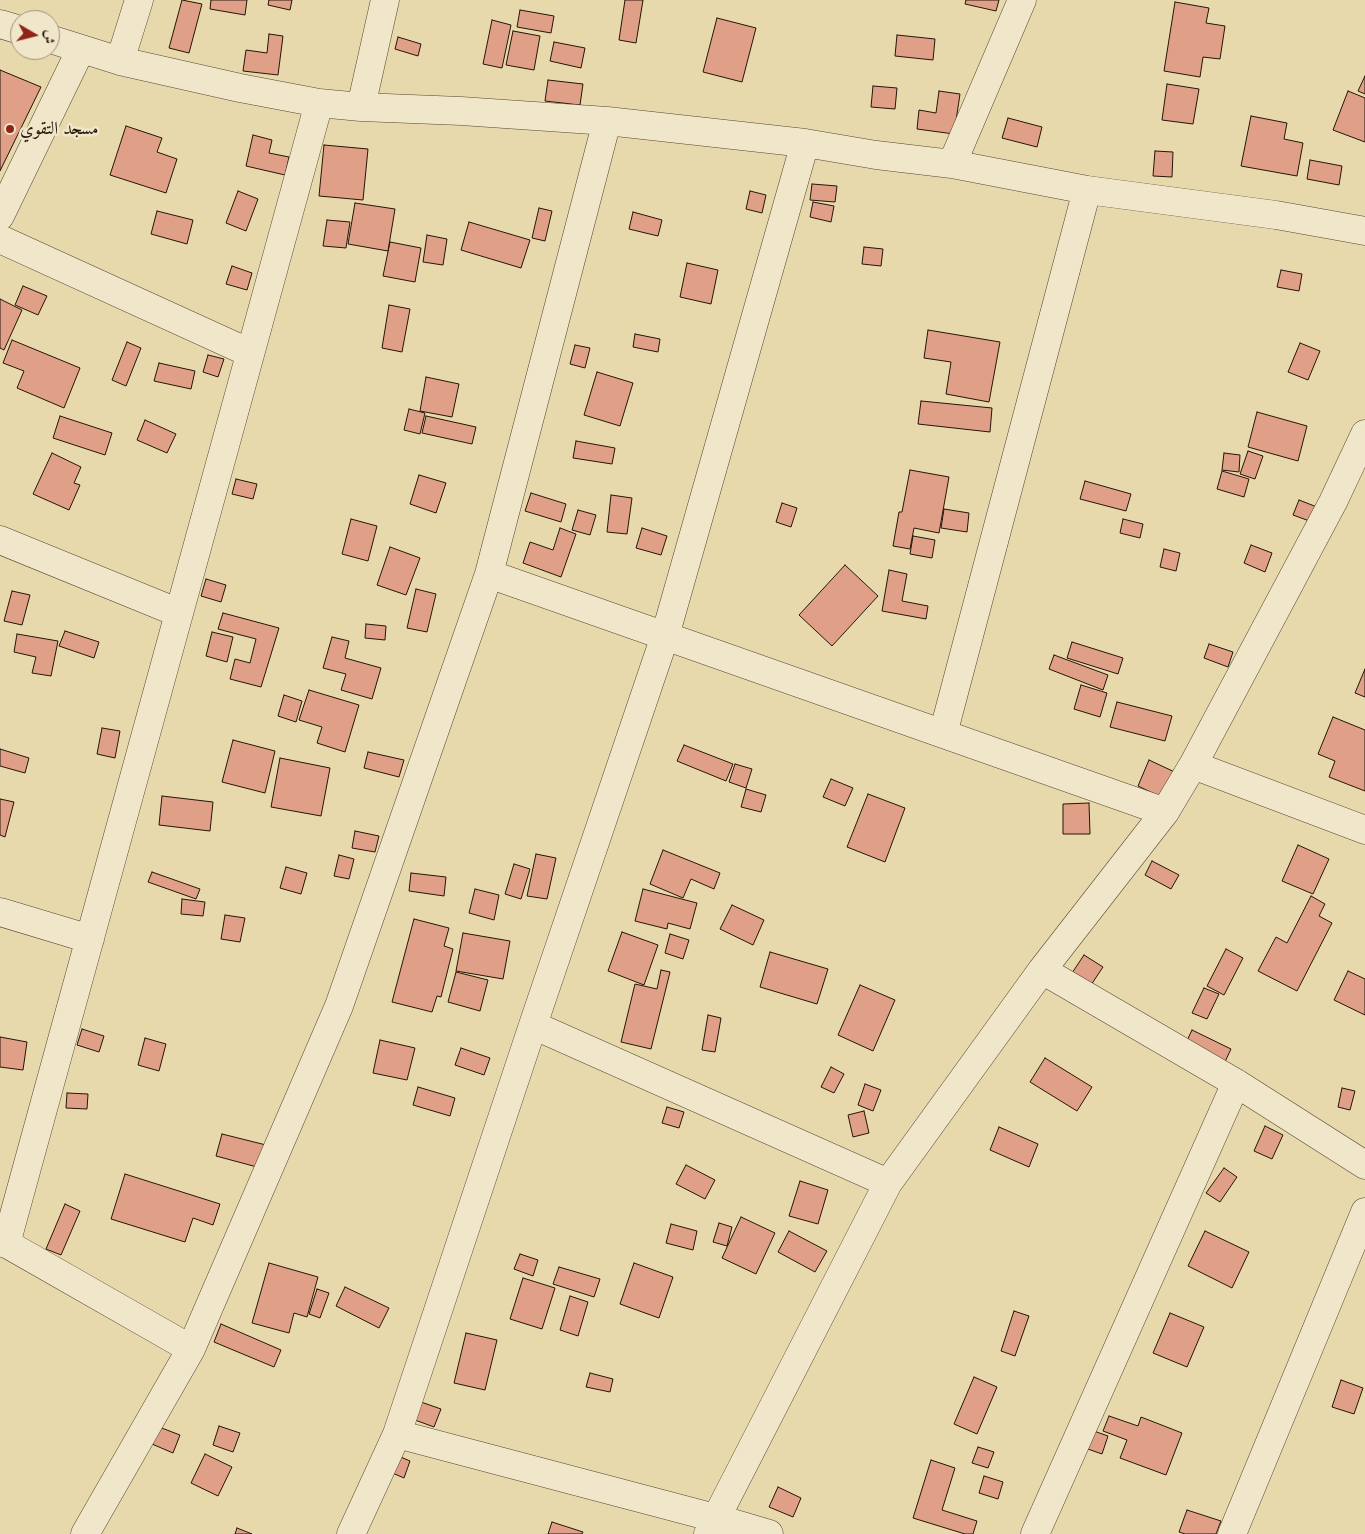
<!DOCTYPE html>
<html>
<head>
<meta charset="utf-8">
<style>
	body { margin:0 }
	#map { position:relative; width:1365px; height:1534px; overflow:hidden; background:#e8d9ac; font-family:"Old Standard TT",Amiri,serif }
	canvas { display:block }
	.north { position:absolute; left:10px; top:10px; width:50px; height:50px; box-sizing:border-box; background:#f0e6c9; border:1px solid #9e927c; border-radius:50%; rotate:98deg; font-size:14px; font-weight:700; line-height:20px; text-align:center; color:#241508 }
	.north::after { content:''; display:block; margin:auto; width:18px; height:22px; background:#8f2418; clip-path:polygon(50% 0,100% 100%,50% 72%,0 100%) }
</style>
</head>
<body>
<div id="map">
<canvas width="1365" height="1534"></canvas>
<div class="north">ش</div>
</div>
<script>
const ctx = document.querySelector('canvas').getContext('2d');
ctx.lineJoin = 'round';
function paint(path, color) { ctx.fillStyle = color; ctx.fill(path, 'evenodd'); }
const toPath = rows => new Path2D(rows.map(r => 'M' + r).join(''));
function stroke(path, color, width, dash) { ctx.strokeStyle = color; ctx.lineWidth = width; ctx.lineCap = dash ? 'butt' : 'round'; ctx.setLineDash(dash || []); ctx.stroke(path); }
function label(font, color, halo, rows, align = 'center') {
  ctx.font = font + ' "Old Standard TT",Amiri,serif'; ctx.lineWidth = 5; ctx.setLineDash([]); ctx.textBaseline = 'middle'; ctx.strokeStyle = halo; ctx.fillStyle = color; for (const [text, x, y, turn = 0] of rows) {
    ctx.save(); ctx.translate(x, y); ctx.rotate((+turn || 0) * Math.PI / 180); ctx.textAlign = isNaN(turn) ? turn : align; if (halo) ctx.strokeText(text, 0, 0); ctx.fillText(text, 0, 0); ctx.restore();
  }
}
const building = toPath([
	[182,0,202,4,189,53,169,48,182,0],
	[211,0,247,0,245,15,210,9,211,0],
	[269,0,292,0,290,10,268,5,269,0],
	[625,0,643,0,636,43,619,40,625,0],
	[966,0,999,0,996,11,965,4,966,0],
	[1175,2,1209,8,1206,23,1225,26,1220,59,1203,57,1200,77,1164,71,1175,2],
	[520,10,554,16,551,33,517,27,520,10],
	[717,18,756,28,742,82,703,72,717,18],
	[492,20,511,25,502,68,483,64,492,20],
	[513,31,540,36,534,70,506,65,513,31],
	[269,34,283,36,278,75,243,71,246,50,267,53,269,34],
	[897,35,935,39,933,60,895,56,897,35],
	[398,37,421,44,418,56,395,49,398,37],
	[554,42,585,48,581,68,550,61,554,42],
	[0,70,41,87,0,171,0,70],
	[1365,76,1365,94,1358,91,1365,76],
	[548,80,583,84,580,105,545,101,548,80],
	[1167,84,1199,89,1193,124,1162,120,1167,84],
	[873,86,897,88,895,109,871,107,873,86],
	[939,91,960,94,954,134,917,129,919,110,936,113,939,91],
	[1348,91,1365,98,1365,142,1333,130,1348,91],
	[1251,116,1287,123,1284,139,1303,143,1297,176,1241,166,1251,116],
	[1008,118,1042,127,1037,147,1002,138,1008,118],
	[126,126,162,138,157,152,177,159,166,193,110,175,126,126],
	[253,135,272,140,269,153,289,157,285,175,246,166,253,135],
	[324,145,368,149,363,200,319,196,324,145],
	[1155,151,1173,152,1172,177,1153,176,1155,151],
	[1310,160,1342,166,1339,185,1307,179,1310,160],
	[812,184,837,186,835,202,810,200,812,184],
	[238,191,258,199,246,231,226,223,238,191],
	[750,191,766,195,762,213,746,209,750,191],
	[813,202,834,206,831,222,810,217,813,202],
	[355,203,395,209,388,251,348,244,355,203],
	[539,208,552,211,545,241,532,238,539,208],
	[157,211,193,220,187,244,151,234,157,211],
	[633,212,662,220,658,236,629,229,633,212],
	[327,220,350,222,346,248,323,246,327,220],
	[469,222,530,240,521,268,461,250,469,222],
	[427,235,447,239,443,265,423,262,427,235],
	[390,242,421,248,415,282,383,276,390,242],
	[864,247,883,249,881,266,862,264,864,247],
	[687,263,718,270,711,304,680,297,687,263],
	[232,266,252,273,247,290,226,284,232,266],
	[1281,270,1302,274,1299,291,1277,287,1281,270],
	[23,286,47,296,38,315,15,305,23,286],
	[0,299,22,310,4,350,0,348,0,299],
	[389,305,410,309,402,352,382,348,389,305],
	[928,330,1000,342,989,402,946,394,951,362,924,358,928,330],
	[635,334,660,339,658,352,633,347,635,334],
	[12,340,80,368,64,408,17,388,24,371,3,363,12,340],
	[127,342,141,348,126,386,112,380,127,342],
	[1300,343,1320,351,1308,380,1288,372,1300,343],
	[575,345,590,348,585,368,570,364,575,345],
	[208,355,224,359,218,377,203,372,208,355],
	[159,363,195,371,191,389,154,381,159,363],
	[597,372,633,383,620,426,584,415,597,372],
	[426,377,459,384,452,417,420,411,426,377],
	[921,401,992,408,990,432,918,424,921,401],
	[409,409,425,413,420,434,404,430,409,409],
	[1257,412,1307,426,1298,461,1248,447,1257,412],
	[60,416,112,433,105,455,53,438,60,416],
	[426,416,476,427,472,444,422,433,426,416],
	[145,420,176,434,167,453,137,440,145,420],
	[576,441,615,448,612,464,573,458,576,441],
	[1248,451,1263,456,1255,479,1240,474,1248,451],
	[52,453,81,467,74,483,80,485,69,510,33,494,52,453],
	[1224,453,1240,455,1239,472,1222,470,1224,453],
	[910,470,949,477,939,533,914,528,910,549,893,546,899,512,902,512,910,470],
	[1222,471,1249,479,1244,497,1217,489,1222,471],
	[419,475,446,483,436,513,410,504,419,475],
	[236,479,257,484,253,499,232,494,236,479],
	[1085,481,1131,494,1126,511,1080,499,1085,481],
	[531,493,566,504,561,522,525,511,531,493],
	[611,495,632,498,627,534,607,532,611,495],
	[1299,500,1317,507,1312,522,1293,515,1299,500],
	[782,503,797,508,791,527,776,522,782,503],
	[944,509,969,513,967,532,941,528,944,509],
	[578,510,596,515,590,535,572,530,578,510],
	[351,519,377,526,368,561,342,554,351,519],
	[1123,519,1143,524,1140,538,1120,533,1123,519],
	[560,528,576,534,561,577,523,563,530,542,553,550,560,528],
	[642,528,667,536,661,555,636,548,642,528],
	[913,536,935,540,932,558,910,554,913,536],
	[1251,545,1272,553,1265,572,1244,563,1251,545],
	[390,547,420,558,406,595,377,585,390,547],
	[1164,549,1180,553,1176,571,1160,567,1164,549],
	[845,565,878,596,832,646,799,615,845,565],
	[889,570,907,574,902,601,928,606,926,619,882,611,889,570],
	[206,579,226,585,221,602,201,596,206,579],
	[416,589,436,594,427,632,407,628,416,589],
	[12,591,30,595,22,625,4,621,12,591],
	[223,613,279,628,261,687,230,679,235,659,250,663,256,639,218,629,223,613],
	[366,624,386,626,385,640,365,638,366,624],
	[65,631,99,642,94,658,59,646,65,631],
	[212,632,233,637,227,662,206,656,212,632],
	[17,634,58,641,51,676,32,673,36,657,14,652,17,634],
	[332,637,349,641,345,658,381,668,372,699,341,690,346,674,323,668,332,637],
	[1072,642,1123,658,1118,674,1067,658,1072,642],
	[1209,644,1233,652,1228,667,1204,658,1209,644],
	[1054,655,1108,675,1103,690,1049,669,1054,655],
	[1365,669,1365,697,1355,693,1365,669],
	[1081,685,1107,693,1100,717,1074,709,1081,685],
	[309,690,359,705,345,752,317,743,322,727,299,720,309,690],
	[284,695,302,701,296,722,278,716,284,695],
	[1117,702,1172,716,1165,741,1110,727,1117,702],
	[1333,717,1365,730,1365,791,1329,777,1335,761,1318,754,1333,717],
	[102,728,120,731,115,758,97,754,102,728],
	[233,740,275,751,265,793,222,782,233,740],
	[684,745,733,764,726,781,677,761,684,745],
	[0,749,29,758,25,773,0,766,0,749],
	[368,752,404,760,399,777,364,768,368,752],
	[280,758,330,768,321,816,271,807,280,758],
	[1149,760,1179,774,1167,800,1138,786,1149,760],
	[735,764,752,769,746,788,729,782,735,764],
	[831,779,853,788,845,806,823,797,831,779],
	[746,789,766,795,761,812,741,807,746,789],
	[868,794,905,808,885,862,847,847,868,794],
	[162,796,213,802,210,831,159,825,162,796],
	[0,799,14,802,5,837,0,835,0,799],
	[1089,803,1090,834,1063,834,1063,804,1089,803],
	[355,831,379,836,375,852,352,848,355,831],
	[1298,845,1329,859,1313,894,1282,881,1298,845],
	[663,850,720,873,714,889,691,879,683,898,650,884,663,850],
	[536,854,556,858,547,899,527,896,536,854],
	[339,855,354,859,349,879,334,876,339,855],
	[1152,861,1179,875,1171,889,1145,875,1152,861],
	[514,864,530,869,521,899,505,894,514,864],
	[286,867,307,873,301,894,280,888,286,867],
	[152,872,200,889,196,899,148,882,152,872],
	[411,873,446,877,444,896,409,891,411,873],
	[475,889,499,895,494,920,469,913,475,889],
	[643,889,697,903,690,929,668,923,667,929,635,921,643,889],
	[1311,896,1325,904,1319,916,1332,923,1297,991,1258,971,1276,937,1287,943,1311,896],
	[182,899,205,902,203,916,181,914,182,899],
	[732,905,764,920,753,945,720,929,732,905],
	[225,915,245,918,240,942,221,939,225,915],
	[414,919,449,928,444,946,453,949,441,997,437,996,432,1012,392,1002,414,919],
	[622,932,658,945,644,985,608,971,622,932],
	[463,933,510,941,503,979,456,971,463,933],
	[670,934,689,940,683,959,665,953,670,934],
	[1226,949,1243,958,1224,995,1207,986,1226,949],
	[770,952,828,969,817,1004,760,987,770,952],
	[1084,955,1103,967,1091,985,1072,973,1084,955],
	[661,970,670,972,651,1049,621,1042,635,984,657,989,661,970],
	[1348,971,1365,979,1365,1015,1334,1000,1348,971],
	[456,972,488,980,480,1011,448,1002,456,972],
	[860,985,895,1000,873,1051,838,1035,860,985],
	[1204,988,1219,994,1207,1019,1192,1013,1204,988],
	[708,1015,721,1018,715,1052,702,1050,708,1015],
	[82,1029,104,1036,99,1052,77,1045,82,1029],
	[1192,1030,1231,1049,1223,1066,1184,1047,1192,1030],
	[0,1037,27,1042,23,1070,0,1067,0,1037],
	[145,1038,166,1044,159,1071,138,1065,145,1038],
	[380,1040,415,1048,407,1080,373,1073,380,1040],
	[461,1048,490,1058,484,1075,455,1065,461,1048],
	[1045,1058,1092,1087,1077,1111,1030,1082,1045,1058],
	[831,1067,844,1074,834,1093,821,1087,831,1067],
	[865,1084,881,1090,873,1111,858,1105,865,1084],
	[418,1087,455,1098,450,1116,413,1105,418,1087],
	[1342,1088,1355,1091,1350,1110,1338,1107,1342,1088],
	[67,1093,88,1094,87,1109,66,1108,67,1093],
	[667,1107,684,1112,679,1128,662,1123,667,1107],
	[864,1111,869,1133,853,1137,848,1115,864,1111],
	[1265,1126,1283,1135,1272,1159,1254,1151,1265,1126],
	[999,1127,1038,1144,1029,1167,990,1150,999,1127],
	[222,1134,278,1148,272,1171,216,1156,222,1134],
	[686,1165,715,1180,705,1199,676,1184,686,1165],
	[1224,1168,1237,1177,1220,1202,1206,1193,1224,1168],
	[125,1174,220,1204,213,1225,193,1218,185,1242,111,1219,125,1174],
	[800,1181,828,1190,818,1224,789,1216,800,1181],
	[65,1204,80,1211,61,1255,46,1249,65,1204],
	[741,1217,775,1233,756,1274,722,1258,741,1217],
	[719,1223,732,1227,727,1246,713,1242,719,1223],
	[671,1224,697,1231,693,1250,666,1243,671,1224],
	[789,1231,827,1251,815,1272,778,1252,789,1231],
	[1205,1231,1249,1252,1232,1288,1188,1266,1205,1231],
	[520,1254,538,1260,533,1276,514,1269,520,1254],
	[269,1263,318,1277,307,1317,294,1313,289,1333,252,1323,269,1263],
	[634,1263,673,1277,659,1318,620,1304,634,1263],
	[559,1267,600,1279,594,1297,553,1284,559,1267],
	[523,1278,555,1288,542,1329,510,1319,523,1278],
	[345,1287,389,1308,379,1328,336,1306,345,1287],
	[317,1289,329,1293,320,1318,309,1314,317,1289],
	[570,1296,588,1302,578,1336,560,1330,570,1296],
	[1014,1311,1029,1316,1015,1356,1001,1351,1014,1311],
	[1170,1313,1204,1327,1187,1367,1153,1353,1170,1313],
	[221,1324,281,1350,274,1367,214,1342,221,1324],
	[466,1333,497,1340,485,1390,454,1383,466,1333],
	[590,1373,613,1379,610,1392,586,1387,590,1373],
	[974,1377,997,1387,977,1434,954,1424,974,1377],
	[1341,1380,1363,1388,1354,1414,1332,1407,1341,1380],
	[421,1402,441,1409,434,1427,415,1420,421,1402],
	[1109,1416,1138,1426,1141,1417,1182,1433,1166,1475,1120,1458,1127,1440,1103,1431,1109,1416],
	[219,1426,240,1433,233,1452,213,1445,219,1426],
	[159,1427,180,1435,173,1453,152,1444,159,1427],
	[1091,1430,1108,1436,1102,1454,1085,1448,1091,1430],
	[978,1447,994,1452,988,1468,972,1463,978,1447],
	[205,1454,232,1467,218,1496,191,1483,205,1454],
	[396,1455,410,1461,404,1478,390,1472,396,1455],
	[931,1460,955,1468,942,1510,977,1521,973,1534,965,1534,913,1518,931,1460],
	[984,1476,1003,1482,998,1499,979,1493,984,1476],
	[778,1487,801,1498,793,1517,769,1507,778,1487],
	[1187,1510,1221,1521,1216,1534,1185,1534,1179,1532,1187,1510],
	[552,1522,583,1532,582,1534,548,1534,552,1522],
	[237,1528,252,1534,235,1534,237,1528]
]);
paint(building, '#e0a087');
stroke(building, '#241508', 1);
const minor = toPath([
	[0,24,20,30],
	[50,39,120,61,240,88,319,103,361,107,461,111,607,121,805,143,876,155,952,164,1087,190,1276,215,1365,231],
	[120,61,139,0],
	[361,107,385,0],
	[952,164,1022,0],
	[0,216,81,49],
	[0,239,250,353],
	[0,540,179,613],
	[489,574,1165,812],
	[943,734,1087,190],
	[1193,765,1365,830],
	[0,912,90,939],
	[1042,970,1236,1083,1365,1165],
	[533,1025,888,1183],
	[0,1240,191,1349],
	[6,1244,319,103],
	[397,1434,715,1518,769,1534],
	[85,1534,191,1349,339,1006,489,574,607,121],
	[351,1534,397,1434,533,1025,665,636,805,143],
	[708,1534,888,1183,1042,970,1165,812,1193,765,1333,502,1365,434],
	[1035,1534,1236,1083],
	[1232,1534,1365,1212]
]);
stroke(minor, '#554631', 29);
stroke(minor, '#f0e6c9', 28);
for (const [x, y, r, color] of [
	[10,129,5,"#8f2418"]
]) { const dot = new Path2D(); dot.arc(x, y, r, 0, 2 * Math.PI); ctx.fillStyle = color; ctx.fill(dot); stroke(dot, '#f0e6c9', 2); }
label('18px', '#241508', '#f0e6c9', [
	["مسجد التقوي",20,129]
], 'left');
</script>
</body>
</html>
